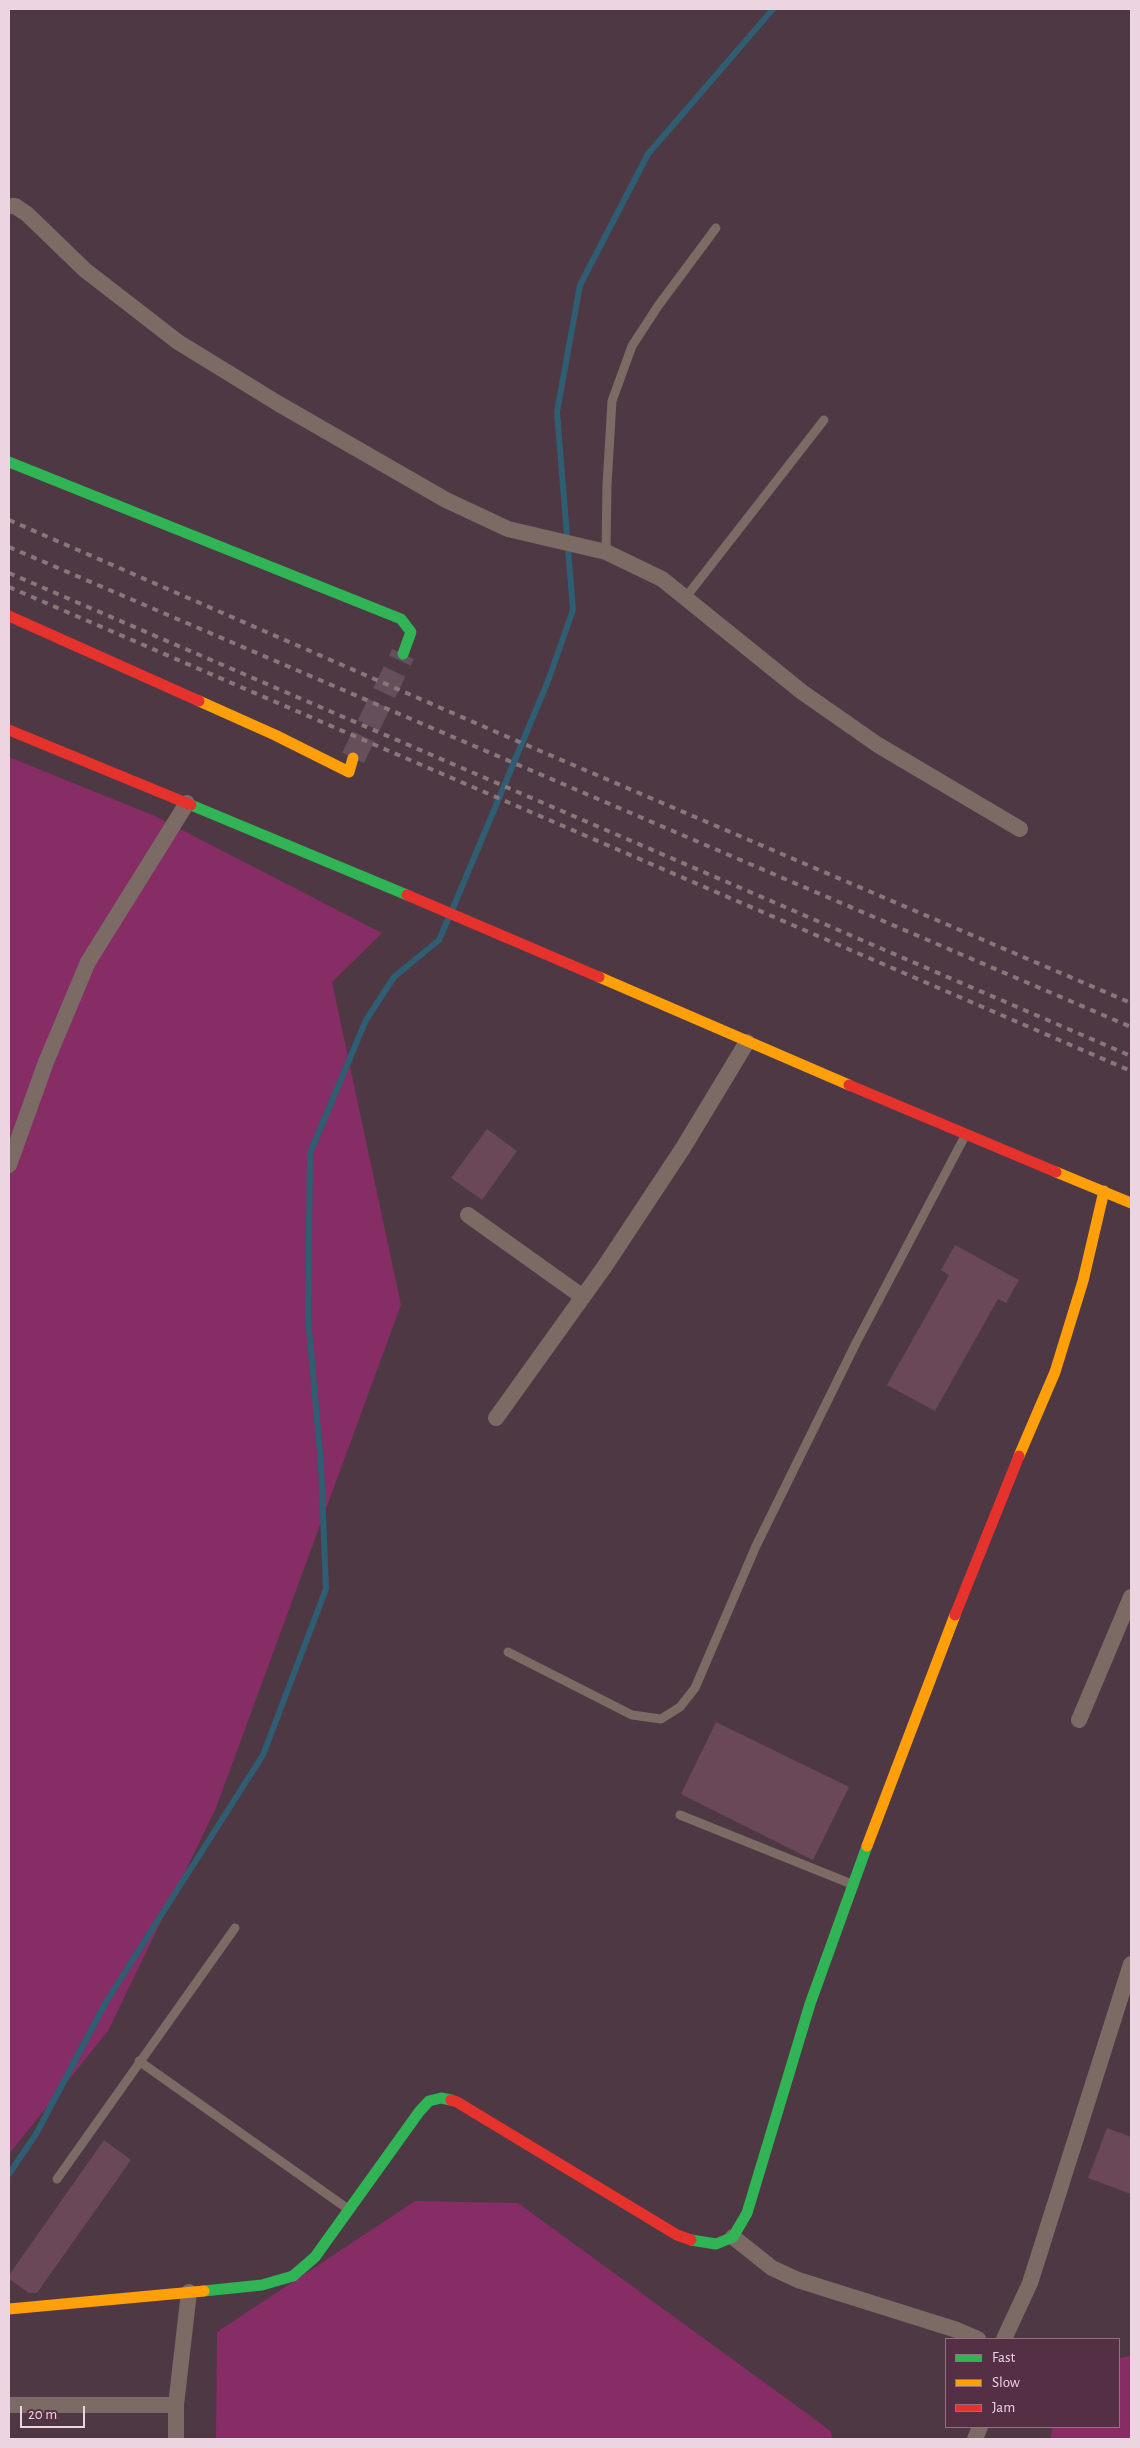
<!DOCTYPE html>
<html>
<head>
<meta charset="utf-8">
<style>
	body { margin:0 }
	#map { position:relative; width:1140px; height:2448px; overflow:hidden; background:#4d3844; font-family:"Alegreya Sans",sans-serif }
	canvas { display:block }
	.frame { position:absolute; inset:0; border:10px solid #ecd4e0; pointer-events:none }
	.legend { position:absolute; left:945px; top:2338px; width:175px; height:90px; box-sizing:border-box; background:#553045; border:1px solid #917283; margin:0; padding:6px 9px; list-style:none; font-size:15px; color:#ecd4e0 }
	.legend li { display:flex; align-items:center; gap:10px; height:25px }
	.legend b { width:25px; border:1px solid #917283 }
	.scale { position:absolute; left:20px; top:2406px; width:65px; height:22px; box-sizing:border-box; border:2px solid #ecd4e0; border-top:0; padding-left:6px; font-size:15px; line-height:18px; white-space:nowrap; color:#ecd4e0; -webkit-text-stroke:4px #553045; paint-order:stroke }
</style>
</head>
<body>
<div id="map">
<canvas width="1140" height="2448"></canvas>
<div class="frame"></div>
<ul class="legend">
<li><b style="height:6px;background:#30b455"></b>Fast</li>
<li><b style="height:6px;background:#ff9f0a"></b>Slow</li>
<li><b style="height:6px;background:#e5322d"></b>Jam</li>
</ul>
<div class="scale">20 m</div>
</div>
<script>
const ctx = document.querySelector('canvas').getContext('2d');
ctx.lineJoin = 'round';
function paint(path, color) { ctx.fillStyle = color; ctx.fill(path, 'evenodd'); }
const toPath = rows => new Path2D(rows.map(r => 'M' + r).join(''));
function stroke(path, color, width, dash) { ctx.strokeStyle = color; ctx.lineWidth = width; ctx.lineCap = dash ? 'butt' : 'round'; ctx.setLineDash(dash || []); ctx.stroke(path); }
paint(toPath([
	[9,757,155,816,382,933,332,982,401,1305,216,1808,108,2031,9,2154],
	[415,2201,518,2203,831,2431,832,2439,216,2439,217,2332],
	[1131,2356,1131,2439,1051,2439,1052,2427,1119,2427,1119,2358]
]), '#852d64');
stroke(toPath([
	[453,908,548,681,573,610,557,412,580,285,648,154,773,9],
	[9,2174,36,2134,106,2002,263,1755,326,1589,321,1464,308,1317,310,1153,366,1020,394,977,439,940,448,919]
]), '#2f5d72', 6);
paint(toPath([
	[487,1129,517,1151,482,1200,451,1178],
	[955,1245,1019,1280,1006,1303,998,1299,935,1411,887,1385,949,1275,941,1270],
	[716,1722,849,1787,813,1860,681,1794],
	[1107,2128,1131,2137,1131,2194,1088,2178],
	[104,2140,131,2160,37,2293,29,2293,9,2279,9,2275]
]), '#6a4857');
stroke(toPath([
	[353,758,403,654]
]), '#654f5b', 24, [24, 12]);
stroke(toPath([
	[606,552,607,485,612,401,632,346,658,306,716,228],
	[686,597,824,420],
	[508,1652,632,1715,661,1719,680,1707,695,1688,756,1546,856,1343,965,1136],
	[680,1815,854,1885],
	[139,2061,348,2209],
	[57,2179,235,1928]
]), '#7c6a65', 9);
stroke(toPath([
	[9,206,15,206,27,214,85,270,178,342,279,404,446,500,508,529,606,552,662,579,802,692,878,745,1020,829],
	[9,1165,46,1062,88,962,187,803],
	[468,1215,583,1297],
	[496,1418,605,1266,683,1148,747,1042],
	[1079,1720,1131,1597],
	[733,2237,772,2268,798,2280,957,2330,978,2339],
	[1004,2339,1030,2283,1131,1964],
	[9,2405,176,2405],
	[176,2439,176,2405,189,2292],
	[975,2439,980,2427]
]), '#7c6a65', 16);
stroke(toPath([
	[9,462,401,619,411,632,403,654],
	[191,805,407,895],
	[691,2240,716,2244,733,2237,747,2213,810,2004,867,1846],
	[204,2291,262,2285,293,2276,315,2257,419,2112,429,2101,441,2098,451,2100]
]), '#30b455', 11);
stroke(toPath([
	[199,701,275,735,349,772,353,758],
	[599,977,849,1085],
	[1056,1172,1131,1203],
	[1019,1456,1055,1372,1083,1281,1104,1191],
	[867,1846,955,1615],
	[9,2309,204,2291]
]), '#ff9f0a', 11);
stroke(toPath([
	[9,616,199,701],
	[9,730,191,805],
	[407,895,599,977],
	[849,1085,1056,1172],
	[955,1615,1019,1456],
	[451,2100,457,2102,677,2235,691,2240]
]), '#e5322d', 11);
stroke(toPath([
	[9,520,510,738,1131,1003],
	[9,547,1131,1027],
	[9,573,1131,1056],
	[9,587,1131,1071]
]), '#877778', 4, [6, 6]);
</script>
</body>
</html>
